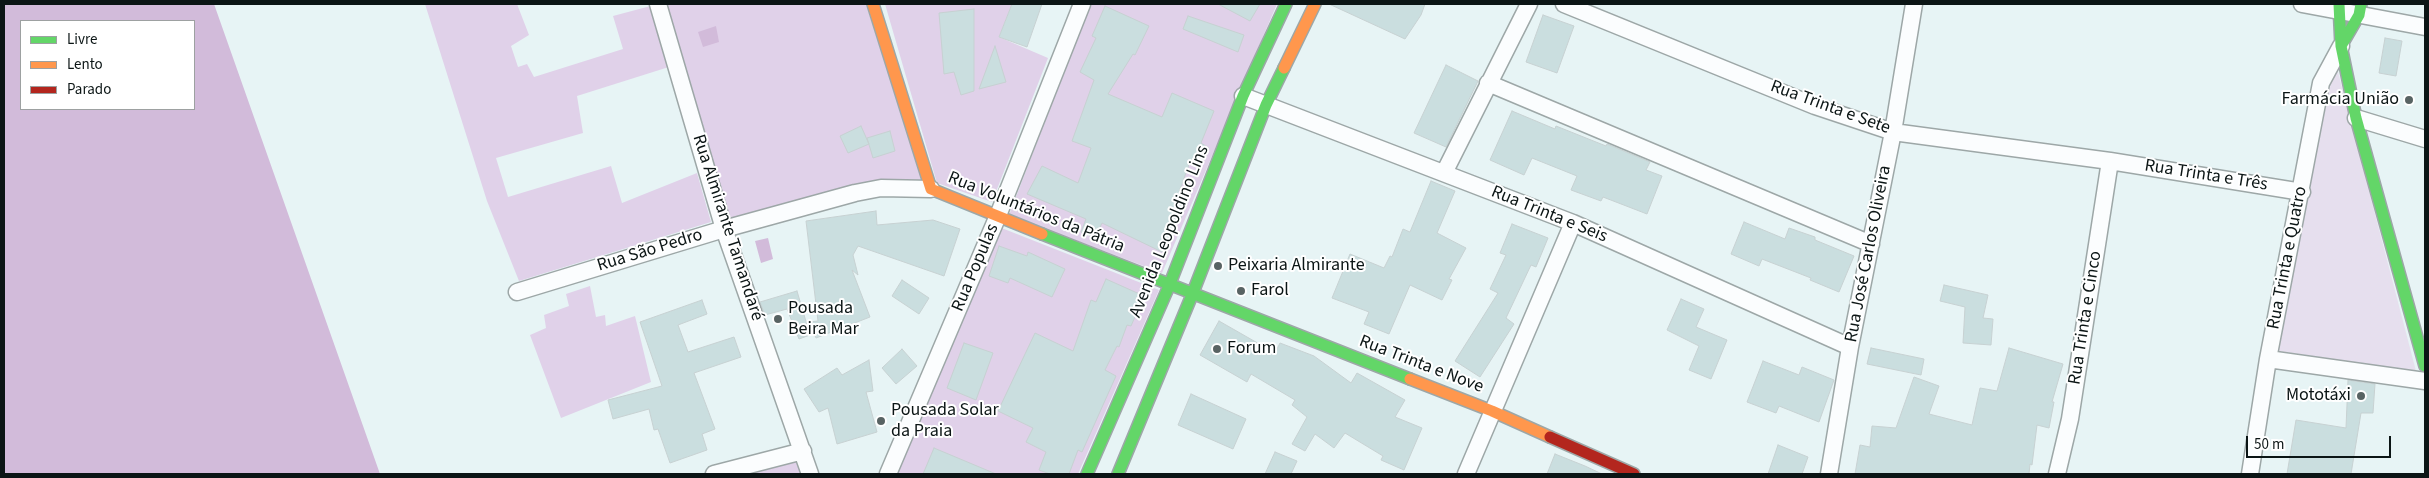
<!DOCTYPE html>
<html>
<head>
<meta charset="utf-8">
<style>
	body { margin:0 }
	#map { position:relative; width:2429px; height:478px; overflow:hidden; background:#e7f4f5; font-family:"Source Sans 3",sans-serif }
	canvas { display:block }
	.frame { position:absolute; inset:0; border:5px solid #0b1515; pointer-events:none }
	.legend { position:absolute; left:20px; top:20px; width:175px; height:90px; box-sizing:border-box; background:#fff; border:1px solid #9da1a1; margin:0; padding:6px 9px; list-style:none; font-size:15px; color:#0b1515 }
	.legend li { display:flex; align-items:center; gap:10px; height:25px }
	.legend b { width:25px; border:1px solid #9da1a1 }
	.scale { position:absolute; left:2246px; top:436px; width:145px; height:22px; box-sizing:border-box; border:2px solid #0b1515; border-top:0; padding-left:6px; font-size:15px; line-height:18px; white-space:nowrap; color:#0b1515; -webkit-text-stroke:4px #fff; paint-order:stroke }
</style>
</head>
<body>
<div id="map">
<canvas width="2429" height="478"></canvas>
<div class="frame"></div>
<ul class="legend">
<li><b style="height:6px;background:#63d668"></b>Livre</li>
<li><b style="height:6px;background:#ff974d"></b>Lento</li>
<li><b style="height:6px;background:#b3261e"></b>Parado</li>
</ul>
<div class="scale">50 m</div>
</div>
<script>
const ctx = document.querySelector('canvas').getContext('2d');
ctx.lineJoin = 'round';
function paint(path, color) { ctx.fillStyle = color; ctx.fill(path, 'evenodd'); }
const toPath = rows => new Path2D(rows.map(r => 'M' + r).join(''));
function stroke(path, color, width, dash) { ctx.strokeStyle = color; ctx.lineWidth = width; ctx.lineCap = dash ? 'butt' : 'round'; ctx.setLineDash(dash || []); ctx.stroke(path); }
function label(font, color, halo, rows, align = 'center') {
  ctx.font = font + ' "Source Sans 3",sans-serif'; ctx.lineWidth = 4; ctx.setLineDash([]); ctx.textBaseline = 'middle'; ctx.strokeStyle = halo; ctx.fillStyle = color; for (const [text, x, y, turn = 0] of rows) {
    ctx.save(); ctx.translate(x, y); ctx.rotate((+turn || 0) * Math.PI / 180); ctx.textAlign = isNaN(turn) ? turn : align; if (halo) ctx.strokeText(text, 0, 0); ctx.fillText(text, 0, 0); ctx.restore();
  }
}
paint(toPath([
	[2337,68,2416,371,2278,351,2328,81]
]), '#e6dfee');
paint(toPath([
	[425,4,517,4,529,35,511,46,518,67,527,64,534,77,623,49,613,16,658,4,672,66,577,96,583,133,496,158,508,197,611,166,622,203,697,173,711,222,519,281,487,201],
	[663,4,866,4,924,185,728,223],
	[885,4,1012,4,999,37,1048,58,992,202,937,183],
	[1090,4,1277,4,1162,273,1009,215],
	[999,227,1159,290,1078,474,894,474],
	[590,286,596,317,605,315,606,326,635,316,651,382,561,418,530,335,546,328,544,315,569,306,566,294],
	[798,456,801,474,754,474,753,470]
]), '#e0d1e9');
paint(toPath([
	[4,4,214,4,380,474,4,474],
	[21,21,194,21,194,109,21,109],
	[716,26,719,42,703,47,698,32],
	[768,238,773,259,761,263,755,241]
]), '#d2bbda');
const building = toPath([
	[1012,4,1042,4,1027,47,999,37,1012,4],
	[1218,4,1260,4,1250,21,1218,4],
	[1329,4,1425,4,1421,15,1405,39,1329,4],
	[1105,6,1149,26,1135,55,1133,54,1108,94,1162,117,1172,93,1214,111,1201,143,1209,148,1199,167,1190,162,1179,192,1190,196,1180,221,1178,220,1162,252,1102,223,1095,238,1081,232,1086,219,1027,194,1042,166,1078,183,1091,148,1072,141,1094,80,1080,72,1096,38,1092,36,1105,6],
	[974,9,974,91,961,95,954,72,944,74,939,13,974,9],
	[1543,15,1574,26,1557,73,1526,62,1543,15],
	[1188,16,1244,35,1238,52,1183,29,1188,16],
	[2385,38,2402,41,2396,76,2379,73,2385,38],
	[995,46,1006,82,979,89,995,46],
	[1446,65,1478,81,1446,147,1414,133,1446,65],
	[1512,111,1555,129,1556,126,1606,146,1607,144,1650,162,1646,170,1662,176,1647,214,1603,197,1601,201,1571,190,1577,176,1532,158,1524,175,1490,160,1512,111],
	[861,126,869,144,848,153,840,136,861,126],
	[890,131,895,151,873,158,867,138,890,131],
	[1431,181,1455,191,1437,233,1466,248,1449,279,1452,280,1442,300,1410,285,1389,334,1364,324,1369,312,1332,298,1350,254,1384,268,1390,256,1392,257,1403,229,1410,232,1431,181],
	[876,211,877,225,933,220,960,229,944,276,858,246,853,255,858,275,852,270,870,317,816,338,809,322,818,321,806,221,876,211],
	[1744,222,1785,239,1789,228,1815,237,1815,240,1854,256,1839,292,1810,280,1811,278,1762,259,1759,266,1731,254,1744,222],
	[1512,224,1548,238,1536,267,1531,265,1506,318,1514,324,1480,377,1455,361,1498,293,1490,289,1506,255,1500,253,1512,224],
	[999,246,1027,256,1028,252,1065,269,1052,297,1010,278,1008,283,989,276,999,246],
	[1106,279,1144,296,1131,326,1127,325,1119,347,1117,346,1105,370,1116,376,1082,452,1078,450,1069,474,1050,474,1039,470,1046,452,1026,442,1033,428,998,411,1035,333,1073,351,1091,300,1096,302,1106,279],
	[902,280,929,298,919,314,892,296,902,280],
	[1944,285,1988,295,1983,318,1993,319,1991,345,1963,343,1965,307,1940,301,1944,285],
	[797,291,810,335,799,339,787,309,765,315,760,302,797,291],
	[1681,299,1704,309,1696,327,1727,340,1711,379,1689,370,1699,346,1667,330,1681,299],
	[702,300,707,314,678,325,688,352,734,337,741,357,694,373,715,429,702,434,707,450,670,463,658,429,654,430,649,409,613,419,608,400,662,386,640,322,702,300],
	[1219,321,1275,353,1280,343,1314,356,1351,383,1357,373,1405,400,1395,417,1422,428,1404,470,1381,460,1383,456,1345,433,1334,448,1315,434,1305,451,1292,444,1307,417,1292,405,1295,400,1251,374,1247,382,1200,355,1219,321],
	[964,343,993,353,976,400,947,388,964,343],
	[1871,348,1924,359,1921,375,1867,364,1871,348],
	[2009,348,2063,364,2052,402,2054,402,2049,428,2037,425,2032,465,2030,464,2029,474,1855,474,1860,445,1870,447,1872,426,1896,428,1914,377,1939,386,1929,414,1972,425,1980,388,1997,391,2009,348],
	[902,349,917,366,896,384,882,368,902,349],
	[869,360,873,391,866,392,877,432,837,444,828,408,819,412,804,389,837,368,842,375,869,360],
	[1763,361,1799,375,1802,367,1834,380,1819,422,1779,406,1776,413,1747,402,1763,361],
	[2348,380,2375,384,2373,413,2361,413,2351,474,2287,474,2296,420,2346,428,2348,380],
	[1191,394,1246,419,1233,449,1178,425,1191,394],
	[1778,445,1808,457,1802,474,1768,474,1778,445],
	[934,448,996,474,923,474,934,448],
	[1275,452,1297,461,1291,474,1265,474,1275,452],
	[1555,454,1585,466,1602,474,1547,474,1555,454]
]);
paint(building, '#cadedf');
stroke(building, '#c7d1d2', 1);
const street = toPath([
	[658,4,724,229,810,474],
	[1564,4,1815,106,1893,132,2110,161,2302,192],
	[2302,4,2425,27],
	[1488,83,1871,244],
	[1243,96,1573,223,1850,347],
	[2356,118,2425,139],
	[1444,173,1529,4],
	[517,292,724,229,855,193,881,188,931,189],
	[2268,359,2425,381],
	[714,474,803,451],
	[888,474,997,218,1082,4],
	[1466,474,1573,223],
	[1829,474,1850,347,1893,132,1914,4],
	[2057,474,2070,419,2110,161],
	[2250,474,2268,359,2321,83,2341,46]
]);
const fast = toPath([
	[2339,4,2341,46,2356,118,2425,366],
	[2341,46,2359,15,2361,4],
	[1042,234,1410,379],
	[1087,474,1169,286,1243,96,1286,4],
	[1118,474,1192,295,1266,105,1284,68]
]);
const slow = toPath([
	[873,4,931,189,1042,234],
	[1284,68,1315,4],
	[1410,379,1492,411,1550,437]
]);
const jam = toPath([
	[1550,437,1634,474]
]);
stroke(street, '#9da7a7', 19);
stroke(fast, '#9da7a7', 14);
stroke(slow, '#9da7a7', 14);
stroke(jam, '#9da7a7', 14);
stroke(street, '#fbfdfe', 16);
stroke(fast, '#63d668', 11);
stroke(slow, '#ff974d', 11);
stroke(jam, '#b3261e', 11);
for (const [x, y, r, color] of [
	[2409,100,5,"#586363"],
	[1218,266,5,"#586363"],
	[1241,291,5,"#586363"],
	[778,319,5,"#586363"],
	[1217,349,5,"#586363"],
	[2361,396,5,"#586363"],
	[881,421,5,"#586363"]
]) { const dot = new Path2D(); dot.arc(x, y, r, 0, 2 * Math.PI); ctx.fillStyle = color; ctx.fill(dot); stroke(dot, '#fff', 2); }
label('18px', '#0b1515', '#fff', [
	["Farmácia União",2399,100,"right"],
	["Peixaria Almirante",1228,266],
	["Farol",1251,291],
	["Pousada",788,309],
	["Beira Mar",788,330],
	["Forum",1227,349],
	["Mototáxi",2351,396,"right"],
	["Pousada Solar",891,411],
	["da Praia",891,432]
], 'left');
label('18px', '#0b1515', '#fff', [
	["Rua Trinta e Sete",1830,108,20],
	["Rua Trinta e Três",2206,176,9],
	["Rua Voluntários da Pátria",1036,213,22],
	["Rua Trinta e Seis",1549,215,22],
	["Rua Almirante Tamandaré",727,228,72],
	["Avenida Leopoldino Lins",1170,232,-68],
	["Rua São Pedro",650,251,-17],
	["Rua José Carlos Oliveira",1869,254,-79],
	["Rua Trinta e Quatro",2288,258,-79],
	["Rua Populas",976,268,-67],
	["Rua Trinta e Cinco",2086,318,-81],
	["Rua Trinta e Nove",1421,365,21]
]);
</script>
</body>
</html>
